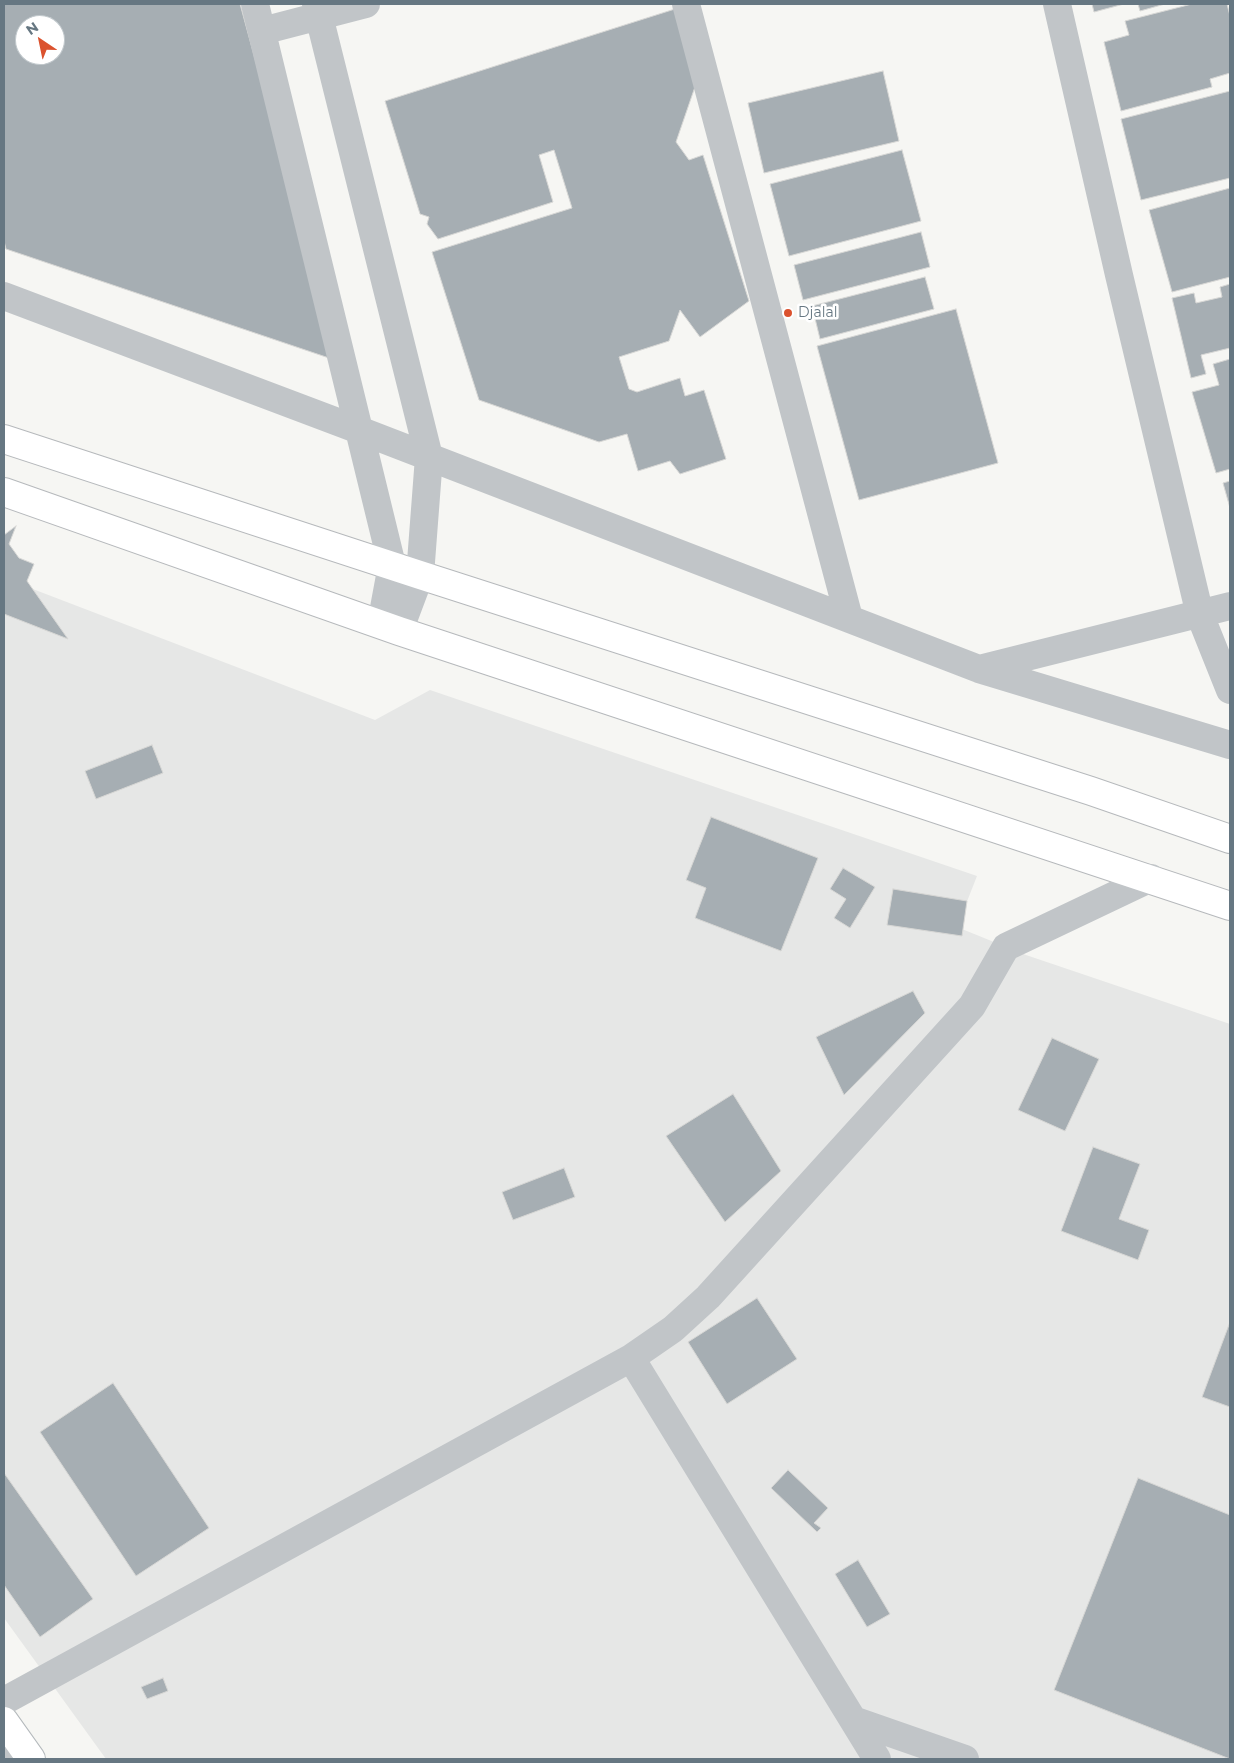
<!DOCTYPE html>
<html>
<head>
<meta charset="utf-8">
<style>
	body { margin:0 }
	#map { position:relative; width:1234px; height:1763px; overflow:hidden; background:#f6f6f3; font-family:Montserrat,sans-serif }
	canvas { display:block }
	.frame { position:absolute; inset:0; border:5px solid #667782; pointer-events:none }
	.north { position:absolute; left:15px; top:15px; width:50px; height:50px; box-sizing:border-box; background:#fff; border:1px solid #c2c9cd; border-radius:50%; rotate:326deg; font-size:14px; font-weight:700; line-height:20px; text-align:center; color:#667782 }
	.north::after { content:''; display:block; margin:auto; width:18px; height:22px; background:#db522e; clip-path:polygon(50% 0,100% 100%,50% 72%,0 100%) }
</style>
</head>
<body>
<div id="map">
<canvas width="1234" height="1763"></canvas>
<div class="frame"></div>
<div class="north">N</div>
</div>
<script>
const ctx = document.querySelector('canvas').getContext('2d');
ctx.lineJoin = 'round';
function paint(path, color) { ctx.fillStyle = color; ctx.fill(path, 'evenodd'); }
const toPath = rows => new Path2D(rows.map(r => 'M' + r).join(''));
function stroke(path, color, width, dash) { ctx.strokeStyle = color; ctx.lineWidth = width; ctx.lineCap = dash ? 'butt' : 'round'; ctx.setLineDash(dash || []); ctx.stroke(path); }
function label(font, color, halo, rows, align = 'center') {
  ctx.font = font + ' Montserrat,sans-serif'; ctx.lineWidth = 5; ctx.setLineDash([]); ctx.textBaseline = 'middle'; ctx.strokeStyle = halo; ctx.fillStyle = color; for (const [text, x, y, turn = 0] of rows) {
    ctx.save(); ctx.translate(x, y); ctx.rotate((+turn || 0) * Math.PI / 180); ctx.textAlign = isNaN(turn) ? turn : align; if (halo) ctx.strokeText(text, 0, 0); ctx.fillText(text, 0, 0); ctx.restore();
  }
}
paint(toPath([
	[4,578,375,720,430,690,977,876,957,927,1026,955,1230,1024,1230,1759,106,1759,4,1618]
]), '#e6e7e6');
const building = toPath([
	[4,4,240,4,335,351,329,358,6,249,4,241,4,4],
	[25,25,55,25,55,55,25,55,25,25],
	[1092,4,1124,4,1094,12,1092,4],
	[1138,4,1165,4,1140,11,1138,4],
	[1192,4,1227,4,1230,16,1230,73,1210,79,1212,87,1121,111,1104,42,1129,35,1125,21,1192,4],
	[675,9,697,81,676,142,689,160,703,155,749,301,700,337,680,310,669,341,619,357,629,389,637,392,680,378,685,396,704,390,726,459,680,474,670,461,638,471,627,434,599,442,479,400,432,252,572,208,554,150,539,155,553,202,438,239,427,224,429,217,420,214,385,101,675,9],
	[883,71,899,141,764,173,748,103,883,71],
	[1230,91,1230,178,1141,200,1121,119,1230,91],
	[902,150,921,221,789,256,770,184,902,150],
	[1230,188,1230,277,1172,292,1149,210,1230,188],
	[921,232,930,267,803,300,794,265,921,232],
	[925,277,934,309,820,339,812,306,925,277],
	[1230,284,1230,348,1201,355,1206,374,1191,378,1172,298,1194,293,1196,303,1222,297,1220,287,1230,284],
	[956,309,998,463,859,500,817,346,956,309],
	[1230,359,1230,469,1216,473,1192,392,1219,385,1213,364,1230,359],
	[1230,481,1230,508,1223,483,1230,481],
	[16,526,9,544,19,558,34,564,27,581,68,639,4,614,4,535,16,526],
	[152,745,163,773,96,799,85,771,152,745],
	[711,817,818,858,781,951,695,918,706,888,686,880,711,817],
	[843,868,875,887,850,928,834,918,846,899,830,889,843,868],
	[893,889,967,901,962,936,887,925,893,889],
	[913,991,925,1013,844,1095,816,1037,913,991],
	[1052,1038,1099,1059,1065,1131,1018,1110,1052,1038],
	[733,1094,781,1171,725,1222,666,1136,733,1094],
	[1093,1147,1140,1164,1119,1219,1149,1230,1138,1260,1061,1231,1093,1147],
	[564,1168,575,1197,513,1220,502,1192,564,1168],
	[757,1298,797,1359,727,1404,688,1342,757,1298],
	[1230,1322,1230,1407,1202,1397,1230,1322],
	[113,1383,209,1528,136,1576,40,1432,113,1383],
	[788,1470,828,1508,814,1523,821,1528,817,1532,771,1488,788,1470],
	[4,1473,93,1599,40,1637,4,1585,4,1473],
	[1138,1478,1230,1515,1230,1759,1054,1690,1138,1478],
	[858,1560,890,1614,867,1627,835,1574,858,1560],
	[163,1678,168,1691,147,1699,141,1687,163,1678]
]);
paint(building, '#a6aeb3');
stroke(building, '#d7d7d5', 1);
const secondary = toPath([
	[4,1721,31,1759]
]);
const trunk = toPath([
	[4,439,420,575,1091,791,1230,839],
	[4,492,399,631,1230,906]
]);
stroke(secondary, '#b4b9bc', 30);
stroke(trunk, '#b6b9bc', 30);
stroke(toPath([
	[255,4,392,565,381,624],
	[316,4,429,457,420,575,399,631],
	[686,4,849,618],
	[1057,4,1119,275,1200,615,1230,690],
	[262,31,366,4],
	[4,296,359,430,979,669,1230,606],
	[979,669,1230,745],
	[631,1358,877,1759],
	[4,1701,631,1358,673,1329,708,1297,972,1006,1006,947,1151,878],
	[853,1720,965,1759],
	[5,1759,24,1749]
]), '#c1c5c8', 28);
stroke(secondary, '#fff', 28);
stroke(trunk, '#fff', 28);
for (const [x, y, r, color] of [
	[788,313,5,"#db522e"]
]) { const dot = new Path2D(); dot.arc(x, y, r, 0, 2 * Math.PI); ctx.fillStyle = color; ctx.fill(dot); stroke(dot, '#fff', 2); }
label('14px', '#667782', '#fff', [
	["Djalal",798,313]
], 'left');
</script>
</body>
</html>
